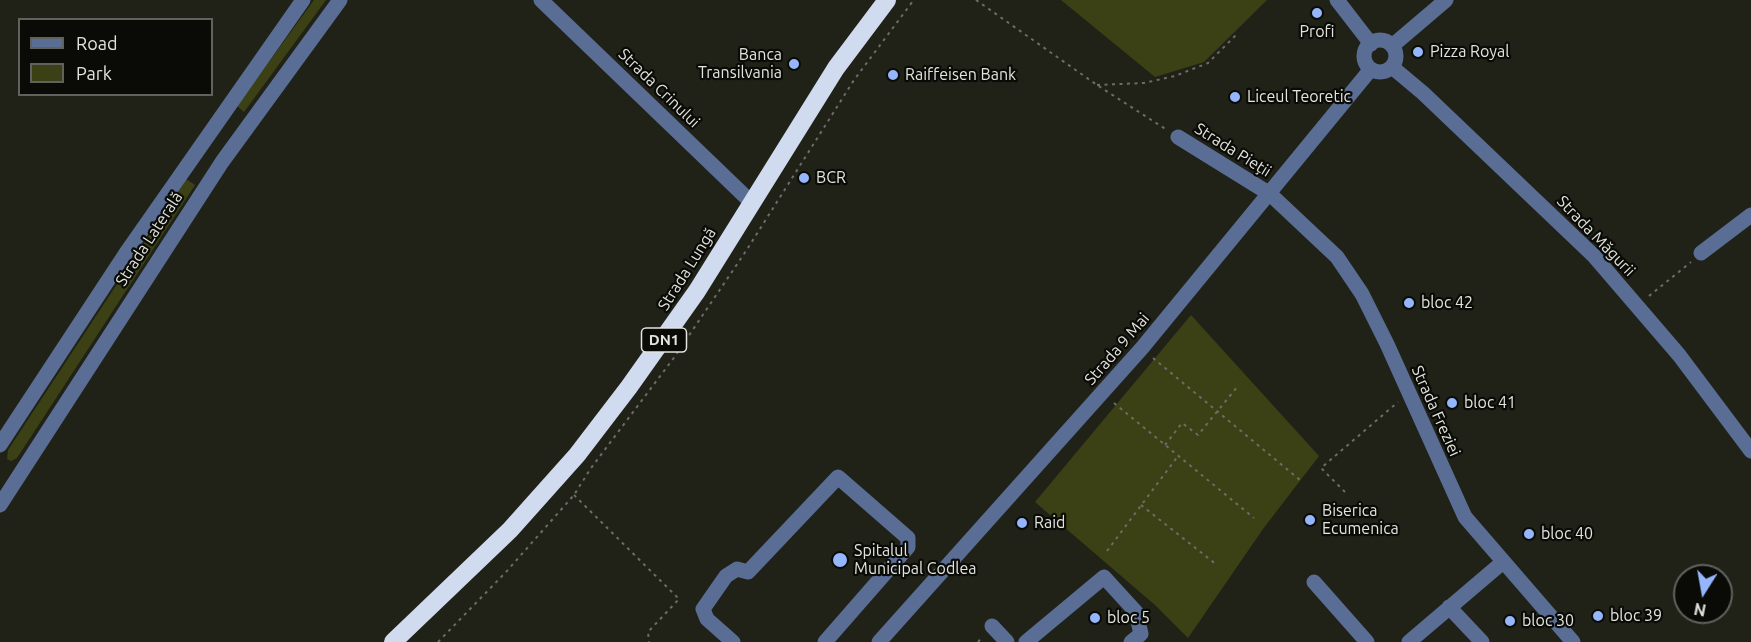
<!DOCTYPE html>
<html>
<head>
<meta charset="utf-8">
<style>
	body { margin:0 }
	#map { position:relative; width:1751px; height:642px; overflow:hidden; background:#202218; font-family:Ubuntu,sans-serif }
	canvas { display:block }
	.legend { position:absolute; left:18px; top:18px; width:195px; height:78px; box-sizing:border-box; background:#0a0b07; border:2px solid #61625d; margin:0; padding:8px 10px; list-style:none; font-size:18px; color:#e3e4de }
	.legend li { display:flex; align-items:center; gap:12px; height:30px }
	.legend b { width:30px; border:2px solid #61625d }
	.north { position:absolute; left:1673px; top:564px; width:60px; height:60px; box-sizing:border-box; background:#0a0b07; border:2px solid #61625d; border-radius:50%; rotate:191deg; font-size:16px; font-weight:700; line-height:24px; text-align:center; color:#e3e4de }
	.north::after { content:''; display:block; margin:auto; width:21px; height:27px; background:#95b6fd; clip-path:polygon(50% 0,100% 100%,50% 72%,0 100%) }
</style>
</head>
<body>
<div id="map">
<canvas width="1751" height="642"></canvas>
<ul class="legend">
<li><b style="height:8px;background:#5a6d94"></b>Road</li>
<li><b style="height:16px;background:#3c4115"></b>Park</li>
</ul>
<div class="north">N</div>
</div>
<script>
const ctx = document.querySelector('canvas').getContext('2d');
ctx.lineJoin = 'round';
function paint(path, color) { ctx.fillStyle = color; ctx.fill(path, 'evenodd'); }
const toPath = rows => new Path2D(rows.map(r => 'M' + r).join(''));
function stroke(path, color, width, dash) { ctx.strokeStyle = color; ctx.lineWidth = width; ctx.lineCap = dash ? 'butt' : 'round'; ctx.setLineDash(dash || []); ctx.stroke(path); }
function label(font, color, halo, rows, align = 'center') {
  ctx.font = font + ' Ubuntu,sans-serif'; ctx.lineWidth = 4.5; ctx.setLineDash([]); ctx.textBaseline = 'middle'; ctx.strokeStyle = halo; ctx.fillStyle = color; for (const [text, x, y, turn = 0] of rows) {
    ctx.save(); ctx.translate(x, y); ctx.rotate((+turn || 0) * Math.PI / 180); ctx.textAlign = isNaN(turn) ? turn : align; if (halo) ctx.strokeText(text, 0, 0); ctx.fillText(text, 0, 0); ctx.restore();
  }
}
paint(toPath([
	[314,0,326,0,244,112,237,106],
	[1061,0,1267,0,1204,62,1155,77],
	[186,179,195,185,17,458,11,461,7,459,8,450],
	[1191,315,1319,456,1263,529,1188,638,1155,605,1035,502]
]), '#3c4115');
stroke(toPath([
	[976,0,1097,85,1167,130],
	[1097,85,1144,83,1175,76,1208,63,1236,35],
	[1649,296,1691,262],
	[1153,358,1300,480],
	[1114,403,1254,518],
	[1165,445,1182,423,1198,435,1238,386],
	[1345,492,1321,468,1398,402],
	[574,495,679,599,648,632,649,642],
	[1141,505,1217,565],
	[1107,551,1178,456],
	[438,642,506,572,574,495,591,468,673,359,746,251,854,80,913,1],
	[978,642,982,637]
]), '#6c6d65', 2, [3, 4.5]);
stroke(toPath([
	[541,0,752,203],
	[1337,0,1371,44],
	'1364 56a16 16 0 1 1 32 0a16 16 0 1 1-32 0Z',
	[1392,46,1446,0],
	[1392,67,1423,93,1594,256,1679,355,1751,451],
	[1178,137,1270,194,1337,257,1362,294,1387,344,1465,517,1573,642],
	[1701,253,1751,215],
	[0,445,126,253,303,0],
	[0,505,222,162,340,0],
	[1314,582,1367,642],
	[1449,607,1482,642],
	[992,626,1007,642],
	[733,642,707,619,703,609,726,576,737,569,748,572,838,477,908,538,908,547,825,642],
	[879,642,1142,348,1371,69],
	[1026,642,1104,577,1136,612,1141,634,1131,642],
	[1409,642,1503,562]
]), '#5a6d94', 15);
stroke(toPath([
	[393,642,510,530,577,455,629,387,697,291,836,68,887,0]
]), '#d1dbef', 18);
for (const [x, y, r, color] of [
	[1317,13,6,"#95b6fd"],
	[1418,52,6,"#95b6fd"],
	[794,64,6,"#95b6fd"],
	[893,75,6,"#95b6fd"],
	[1235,97,6,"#95b6fd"],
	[804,178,6,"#95b6fd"],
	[1409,303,6,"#95b6fd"],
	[1452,403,6,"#95b6fd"],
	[1310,520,6,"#95b6fd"],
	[1022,523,6,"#95b6fd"],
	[1529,534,6,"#95b6fd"],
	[840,560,8,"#95b6fd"],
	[1598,616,6,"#95b6fd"],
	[1095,618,6,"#95b6fd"],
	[1510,621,6,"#95b6fd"]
]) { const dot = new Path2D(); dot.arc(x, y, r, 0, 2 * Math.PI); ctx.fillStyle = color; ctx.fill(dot); stroke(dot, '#0a0b07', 2); }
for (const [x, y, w] of [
	[664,340,45]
]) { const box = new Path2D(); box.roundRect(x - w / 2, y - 12, w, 24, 4.5); ctx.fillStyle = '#0a0b07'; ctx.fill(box); stroke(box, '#e3e4de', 1.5); }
label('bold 15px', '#e3e4de', null, [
	["DN1",664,340]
]);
label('16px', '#e3e4de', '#0a0b07', [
	["Profi",1317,32,"center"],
	["Pizza Royal",1430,52],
	["Banca",782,55,"right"],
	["Transilvania",782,73,"right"],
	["Raiffeisen Bank",905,75],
	["Liceul Teoretic",1247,97],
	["BCR",816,178],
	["bloc 42",1421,303],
	["bloc 41",1464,403],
	["Biserica",1322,511],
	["Ecumenica",1322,529],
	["Raid",1034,523],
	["bloc 40",1541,534],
	["Spitalul",854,551],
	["Municipal Codlea",854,569],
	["bloc 39",1610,616],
	["bloc 5",1107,618],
	["bloc 30",1522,621]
], 'left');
label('16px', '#e3e4de', '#0a0b07', [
	["Strada Crinului",659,88,44],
	["Strada Pieții",1233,150,32],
	["Strada Măgurii",1596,236,46],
	["Strada Laterală",149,239,-57],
	["Strada Lungă",687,269,-58],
	["Strada 9 Mai",1117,349,-49],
	["Strada Freziei",1436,411,66]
]);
</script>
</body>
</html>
